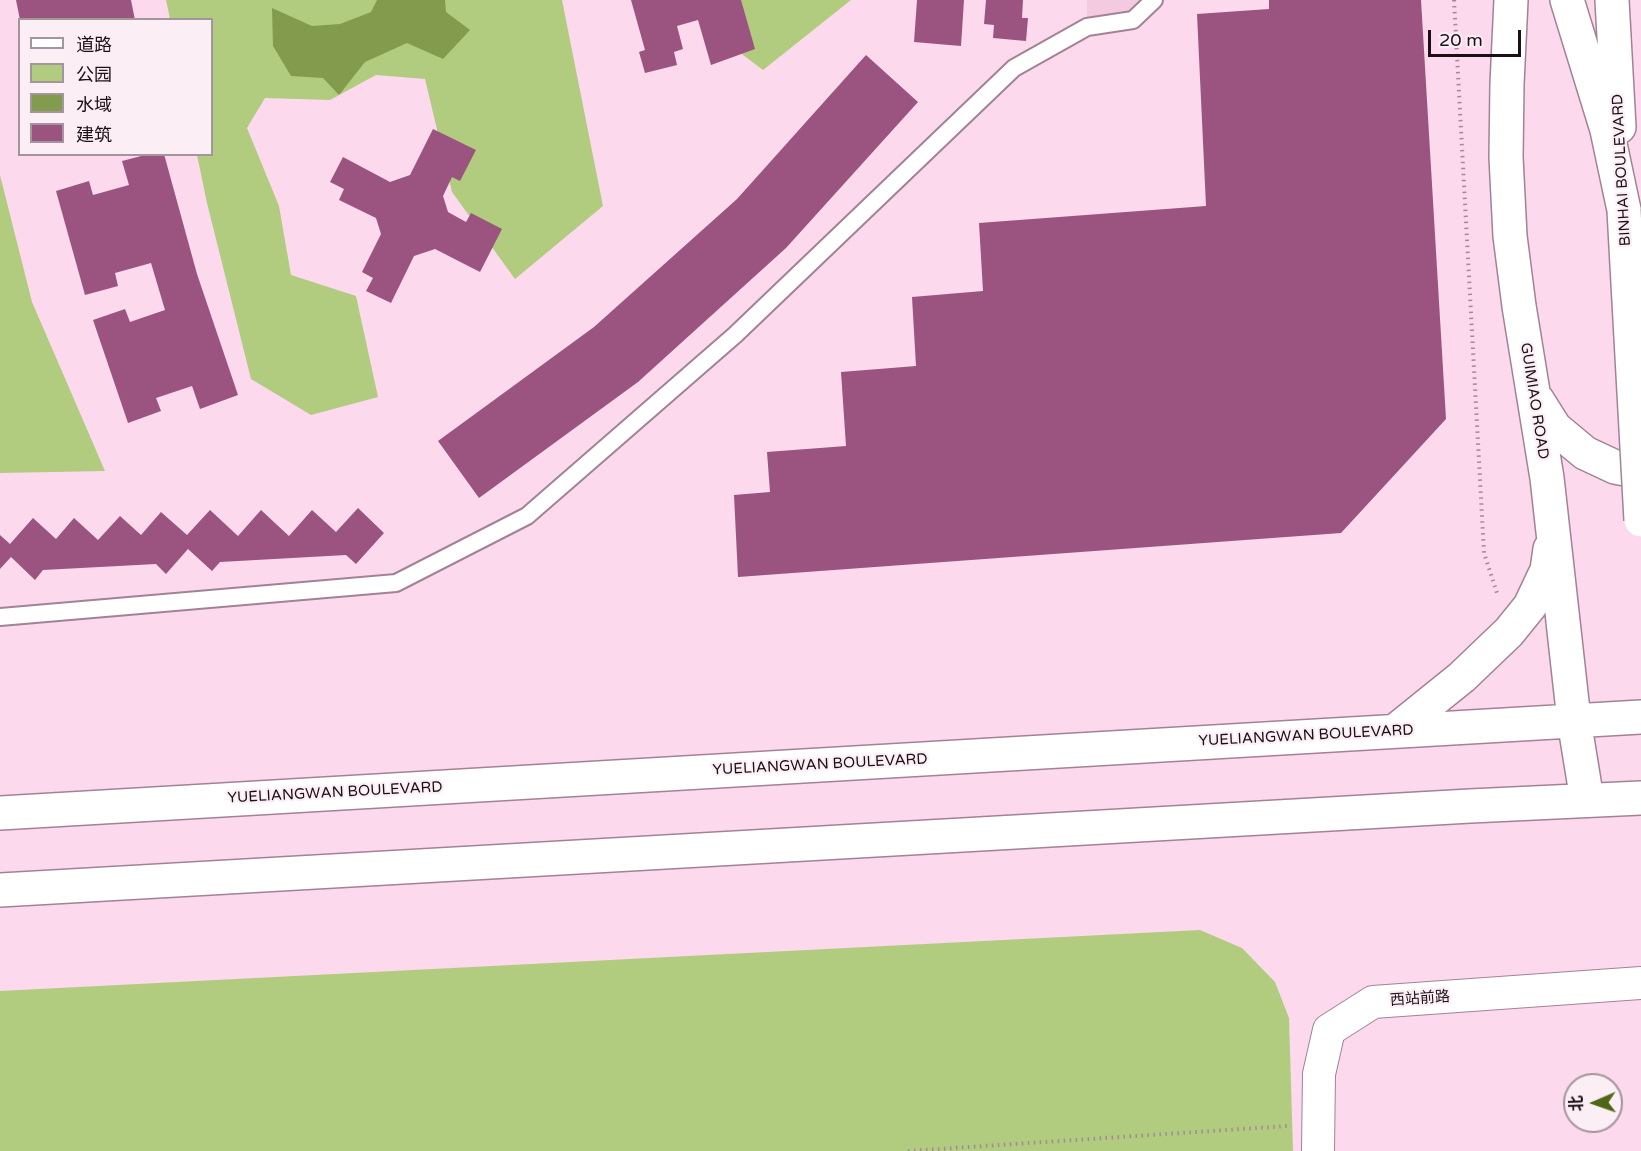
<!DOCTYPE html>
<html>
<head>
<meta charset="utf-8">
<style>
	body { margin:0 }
	#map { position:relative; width:1641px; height:1151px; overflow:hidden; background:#fcd9ed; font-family:"Varela Round","Noto Sans SC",sans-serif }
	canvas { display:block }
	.legend { position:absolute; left:18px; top:18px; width:195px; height:138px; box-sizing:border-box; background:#fceef5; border:2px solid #a2959c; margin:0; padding:8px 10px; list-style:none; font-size:18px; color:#1c1017 }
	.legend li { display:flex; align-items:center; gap:12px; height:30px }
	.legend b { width:30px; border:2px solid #a2959c }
	.north { position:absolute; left:1563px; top:1073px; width:60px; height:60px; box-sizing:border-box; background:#fceef5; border:2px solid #a2959c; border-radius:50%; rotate:268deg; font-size:16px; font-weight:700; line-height:24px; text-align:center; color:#1c1017 }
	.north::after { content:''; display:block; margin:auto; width:21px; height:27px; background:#506614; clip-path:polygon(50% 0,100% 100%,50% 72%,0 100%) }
	.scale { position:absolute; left:1428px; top:30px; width:93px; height:27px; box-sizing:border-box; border:3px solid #1c1017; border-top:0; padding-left:8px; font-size:18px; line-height:21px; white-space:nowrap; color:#1c1017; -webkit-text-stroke:4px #fceef5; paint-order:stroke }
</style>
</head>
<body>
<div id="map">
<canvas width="1641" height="1151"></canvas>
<ul class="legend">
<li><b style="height:8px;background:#fff"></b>道路</li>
<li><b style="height:16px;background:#b1cc7e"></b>公园</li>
<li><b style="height:16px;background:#829b4c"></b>水域</li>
<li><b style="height:16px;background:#9b5380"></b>建筑</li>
</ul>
<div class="north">北</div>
<div class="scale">20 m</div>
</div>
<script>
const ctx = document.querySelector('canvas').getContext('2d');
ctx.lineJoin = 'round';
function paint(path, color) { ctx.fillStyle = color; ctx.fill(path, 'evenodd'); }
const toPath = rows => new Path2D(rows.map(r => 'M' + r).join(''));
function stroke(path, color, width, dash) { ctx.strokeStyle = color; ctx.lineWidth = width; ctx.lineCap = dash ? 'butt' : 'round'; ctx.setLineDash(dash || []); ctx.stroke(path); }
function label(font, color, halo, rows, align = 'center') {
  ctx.font = font + ' "Varela Round","Noto Sans SC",sans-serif'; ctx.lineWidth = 4.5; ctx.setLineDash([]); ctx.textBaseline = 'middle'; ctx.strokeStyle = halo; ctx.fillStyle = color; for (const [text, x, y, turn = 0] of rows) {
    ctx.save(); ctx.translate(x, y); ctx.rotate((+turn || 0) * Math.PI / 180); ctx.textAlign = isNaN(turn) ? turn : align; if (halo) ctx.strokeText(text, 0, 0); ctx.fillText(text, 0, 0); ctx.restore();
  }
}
paint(toPath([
	[1087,0,1154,0,1133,20,1087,27]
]), '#f4cae1');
paint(toPath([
	[166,0,562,0,603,206,515,279,452,192,425,79,376,75,330,100,265,98,247,128,279,206,291,275,356,296,378,397,311,415,251,379,207,203,197,155,212,154,212,20,170,19],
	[710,0,851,0,763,70,735,49],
	[0,175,32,302,105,471,0,473],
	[1200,930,1242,948,1275,982,1289,1018,1293,1151,0,1151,0,991]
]), '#b1cc7e');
paint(toPath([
	[377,0,445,0,446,12,470,30,443,59,407,43,365,62,339,95,323,78,291,76,273,46,272,8,312,26,340,24,371,12]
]), '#829b4c');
paint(toPath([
	[16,0,131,0,135,20,20,20],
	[631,0,741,0,755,49,711,65,698,20,677,26,683,49,674,52,677,65,645,73,639,52,645,50],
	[917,0,964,0,961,46,914,42],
	[986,0,1023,0,1022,18,1028,18,1026,41,993,38,994,25,984,24],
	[1269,0,1421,0,1446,419,1341,533,738,577,734,495,770,492,767,452,846,446,841,372,916,366,912,297,983,291,979,223,1206,206,1197,14,1269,9],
	[866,55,918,102,786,248,638,382,479,498,438,441,594,327,737,199],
	[433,129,476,150,460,181,452,177,443,196,448,212,466,222,471,213,502,229,480,272,435,249,414,256,391,303,366,291,373,278,362,272,381,234,376,218,339,200,344,189,330,182,343,157,390,182,410,175],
	[149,154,164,154,197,274,238,395,200,409,192,386,156,398,161,411,128,423,93,320,125,309,130,322,165,310,151,263,115,273,118,286,85,295,56,191,89,181,93,195,129,185,122,161],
	[358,508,384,533,356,564,346,555,220,562,212,571,188,549,166,574,156,564,43,570,35,580,11,557,0,569,0,535,10,544,33,518,56,539,74,518,98,540,120,516,141,535,161,512,187,535,210,510,238,536,261,510,289,536,312,510,336,532]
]), '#9b5380');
const service = toPath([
	[0,617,396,583,527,516,735,335,1014,68,1087,27,1133,20,1154,0]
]);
const minor = toPath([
	[1318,1151,1319,1074,1329,1030,1373,1002,1641,983]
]);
const primary = toPath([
	[1511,0,1507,84,1506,157,1510,236,1519,306,1547,478,1574,720,1587,800],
	[1538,401,1555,428,1585,453,1615,467,1641,472],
	[1395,731,1462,677,1509,632,1530,606,1547,570,1550,549],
	[0,813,1641,717],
	[0,890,1470,806,1641,798]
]);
const trunk = toPath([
	[1567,0,1607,130,1624,210],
	[1612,0,1619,127]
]);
stroke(service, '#a28395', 20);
stroke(minor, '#a28395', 34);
stroke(primary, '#a28395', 36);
stroke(trunk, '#a28395', 36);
stroke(toPath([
	[1454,0,1484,553,1498,596],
	[908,1151,1287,1126]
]), '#a48a99', 4, [1.5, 4.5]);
stroke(service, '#fff', 16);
stroke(minor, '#fff', 32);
stroke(primary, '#fff', 33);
stroke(trunk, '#fff', 33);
const trunkBridge = toPath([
	[1624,210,1641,520]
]);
stroke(trunkBridge, '#a28395', 36, []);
stroke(trunkBridge, '#fff', 33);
label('15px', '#1c1017', '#fceef5', [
	["BINHAI BOULEVARD",1622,170,-93],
	["GUIMIAO ROAD",1534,401,81],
	["YUELIANGWAN BOULEVARD",1306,736,-3],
	["YUELIANGWAN BOULEVARD",820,765,-3],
	["YUELIANGWAN BOULEVARD",335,793,-3],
	["西站前路",1420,999,-4]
]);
</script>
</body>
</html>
